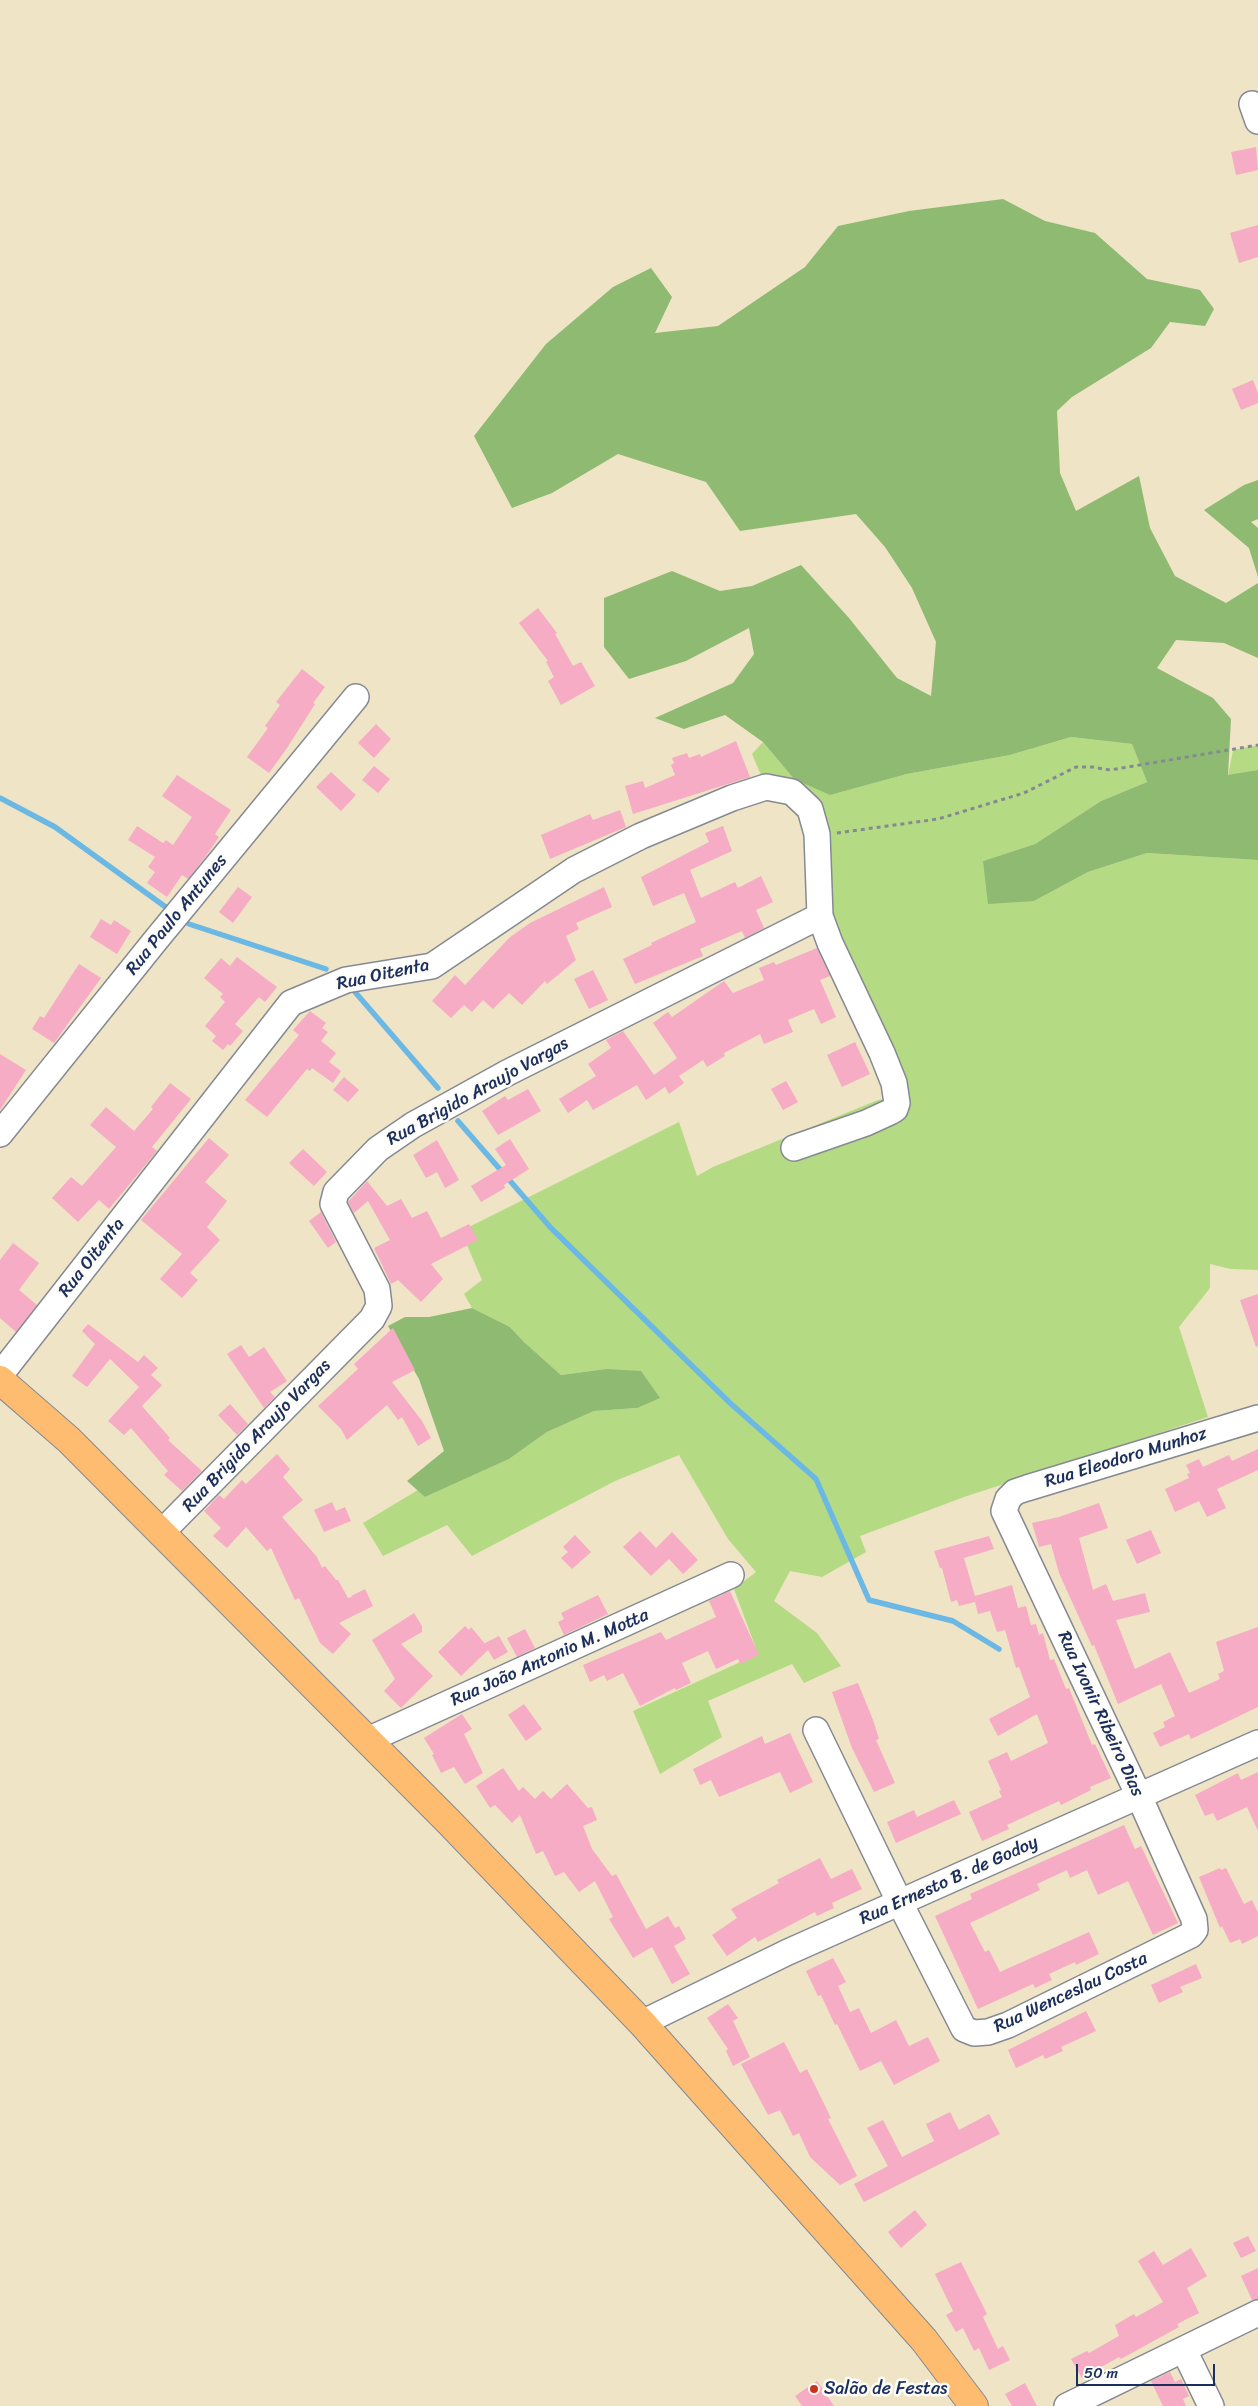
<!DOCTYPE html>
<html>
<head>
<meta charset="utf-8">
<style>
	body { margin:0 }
	#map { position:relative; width:1258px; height:2406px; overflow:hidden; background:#efe4c6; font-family:Sriracha,sans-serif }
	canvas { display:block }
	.scale { position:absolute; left:1076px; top:2364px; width:139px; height:22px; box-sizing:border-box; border:2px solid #1b2f5e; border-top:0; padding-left:6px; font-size:15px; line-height:18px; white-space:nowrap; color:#1b2f5e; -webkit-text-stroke:4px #fdfcf7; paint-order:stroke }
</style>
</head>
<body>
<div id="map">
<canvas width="1258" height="2406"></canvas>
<div class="scale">50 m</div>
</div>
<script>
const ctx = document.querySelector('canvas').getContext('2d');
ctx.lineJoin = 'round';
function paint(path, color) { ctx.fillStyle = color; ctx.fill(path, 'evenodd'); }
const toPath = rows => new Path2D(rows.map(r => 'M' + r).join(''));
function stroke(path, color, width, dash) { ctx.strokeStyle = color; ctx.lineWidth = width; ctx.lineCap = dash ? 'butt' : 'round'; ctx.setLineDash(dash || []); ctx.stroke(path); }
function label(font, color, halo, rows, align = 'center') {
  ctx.font = font + ' Sriracha,sans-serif'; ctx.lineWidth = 5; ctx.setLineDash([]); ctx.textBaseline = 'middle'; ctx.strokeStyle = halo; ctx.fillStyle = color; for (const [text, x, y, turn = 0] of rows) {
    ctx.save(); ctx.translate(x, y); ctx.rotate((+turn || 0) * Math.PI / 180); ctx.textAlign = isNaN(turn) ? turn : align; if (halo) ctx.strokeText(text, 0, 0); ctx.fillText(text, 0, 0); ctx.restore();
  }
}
paint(toPath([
	[1071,737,1132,744,1147,782,1101,801,1035,844,983,861,1034,901,1088,872,1147,853,1258,860,1258,1270,1231,1269,1210,1264,1210,1288,1179,1327,1208,1417,964,1497,860,1536,866,1552,822,1577,790,1571,774,1601,817,1633,841,1666,804,1683,792,1664,708,1701,722,1737,660,1774,633,1711,758,1654,734,1589,756,1572,728,1539,679,1455,615,1481,472,1556,447,1525,383,1556,363,1523,418,1490,425,1497,509,1459,547,1432,594,1411,637,1408,606,1369,561,1375,524,1342,510,1327,472,1308,464,1294,482,1280,461,1231,679,1122,697,1176,713,1167,878,1100,901,1097,836,945,810,809,766,787,752,754,763,742,794,779,837,793,907,774,1010,755],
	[1258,745,1258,770,1228,776,1233,750]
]), '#b4da83');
paint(toPath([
	[1003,199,1045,221,1095,233,1147,279,1200,290,1214,309,1205,326,1170,322,1151,348,1072,397,1057,411,1060,473,1076,511,1139,476,1150,528,1175,576,1226,603,1258,583,1258,658,1224,643,1176,640,1157,668,1213,698,1231,719,1228,775,1258,770,1258,860,1147,853,1088,872,1034,901,988,904,983,861,1035,844,1101,801,1147,782,1132,744,1071,737,1010,755,907,774,830,795,794,779,763,742,725,715,684,729,655,718,733,683,754,654,749,628,686,661,629,679,604,647,604,598,672,571,720,591,752,586,801,565,849,618,897,678,931,696,936,642,912,588,885,547,856,514,740,531,706,482,618,454,552,493,512,508,474,436,546,344,613,287,651,268,672,297,655,333,718,326,805,267,838,226,909,211],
	[1258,480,1258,519,1251,522,1258,528,1258,577,1249,548,1204,510,1244,485],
	[472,1308,510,1327,524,1342,561,1375,606,1369,641,1371,660,1398,637,1408,594,1411,547,1432,509,1459,425,1497,407,1481,444,1451,419,1379,388,1326,405,1317,429,1317]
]), '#8fba71');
stroke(toPath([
	[0,798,55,827,167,908],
	[189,924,326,969],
	[355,992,438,1088],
	[458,1121,551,1228,730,1403,816,1479,869,1600,953,1621,999,1649]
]), '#6bb8e5', 5.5);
paint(toPath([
	[1256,147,1258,170,1236,175,1231,152],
	[1258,225,1258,257,1239,263,1230,233],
	[1253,380,1258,393,1258,403,1241,410,1232,389],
	[538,608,557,633,555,634,573,666,581,662,595,686,561,705,548,681,554,677,546,662,548,661,519,623],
	[302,669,325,687,313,703,315,704,287,748,269,773,247,757,268,728,265,726,280,705,276,702],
	[376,724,391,739,374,758,358,743],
	[736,741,750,777,633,814,625,786,643,781,645,788,675,775,671,765,674,763,672,758,687,753,689,758,700,754,701,757],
	[374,766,390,779,378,793,362,780],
	[331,772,356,795,341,811,316,787],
	[177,775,231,810,215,834,219,837,206,856,188,879,182,875,167,897,147,883,155,872,148,867,155,857,128,840,137,826,163,843,166,840,173,845,192,817,162,796],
	[620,810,626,827,550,859,541,835,590,814,593,820],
	[723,826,732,851,690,870,701,898,735,882,738,888,761,876,773,902,756,910,764,928,745,938,742,931,700,949,703,956,635,984,623,959,652,945,651,943,696,922,684,893,653,906,641,877,709,842,705,833],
	[238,887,252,897,233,923,219,912],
	[604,887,612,907,576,923,579,929,566,936,576,960,547,984,545,981,522,1005,509,993,493,1009,483,1000,472,1012,464,1005,451,1018,432,1001,455,975,465,985,509,938,530,923],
	[101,919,111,925,114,920,131,931,117,954,90,937],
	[817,948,830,976,820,980,836,1017,821,1024,814,1009,788,1020,793,1032,764,1044,760,1034,724,1053,725,1056,707,1067,703,1060,679,1076,684,1083,669,1094,665,1087,646,1100,637,1085,593,1110,587,1100,568,1113,559,1099,596,1076,588,1064,611,1048,606,1040,623,1031,654,1075,677,1058,653,1023,668,1012,672,1017,724,981,733,993,764,980,759,968,774,962,776,965],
	[237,957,277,987,265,1002,259,997,235,1024,243,1031,230,1046,228,1044,223,1050,212,1041,216,1036,205,1026,225,1002,220,997,223,994,204,978,221,958,230,966],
	[79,964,101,978,54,1043,32,1029,40,1016,44,1018],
	[593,970,608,1000,589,1009,574,979],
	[310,1011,326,1023,322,1028,328,1032,321,1041,336,1053,329,1062,341,1071,333,1083,312,1068,310,1071,307,1069,267,1117,245,1100,299,1035,293,1030],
	[855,1042,870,1074,842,1087,827,1055],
	[0,1054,26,1070,0,1110],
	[344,1077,359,1090,348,1102,333,1090],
	[786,1081,798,1102,783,1110,771,1089],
	[170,1083,191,1099,152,1147,157,1151,109,1209,99,1200,78,1222,52,1198,71,1177,82,1186,116,1147,90,1125,106,1107,134,1131,153,1109,151,1107],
	[528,1089,541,1111,498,1135,482,1111,505,1096,508,1100],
	[209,1138,229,1155,205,1182,227,1201,207,1227,220,1240,190,1273,198,1280,182,1298,160,1279,182,1254,141,1220],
	[510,1139,529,1169,504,1185,505,1188,481,1202,471,1186,506,1165,495,1149],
	[437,1140,459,1180,445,1188,437,1172,426,1178,413,1155],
	[303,1149,327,1172,314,1186,289,1163],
	[367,1181,387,1206,401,1199,412,1218,427,1211,441,1238,469,1224,478,1240,431,1264,443,1279,421,1302,398,1280,391,1284,374,1248,390,1240,368,1201,354,1213,348,1202],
	[321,1212,336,1242,328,1248,309,1221],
	[13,1243,39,1263,19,1290,37,1305,16,1332,0,1318,0,1260],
	[1258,1294,1258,1346,1256,1347,1240,1300],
	[88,1324,138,1362,144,1355,158,1368,151,1375,162,1385,142,1406,170,1438,168,1440,202,1471,182,1491,164,1475,168,1471,131,1428,124,1435,108,1421,139,1387,110,1359,87,1387,72,1376,95,1344,82,1331],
	[393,1328,415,1370,392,1382,422,1421,431,1438,418,1446,402,1417,398,1420,387,1405,347,1440,341,1429,318,1406,358,1369,354,1364],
	[241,1345,249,1357,264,1347,287,1381,270,1392,275,1397,264,1408,227,1354],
	[230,1404,248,1424,237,1435,218,1415],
	[1258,1449,1258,1470,1217,1489,1226,1508,1207,1517,1199,1501,1175,1512,1165,1489,1189,1478,1187,1474,1190,1473,1186,1465,1199,1459,1203,1467,1229,1455,1232,1461],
	[277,1454,290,1469,283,1477,303,1500,282,1517,317,1557,322,1568,325,1566,336,1580,338,1580,348,1598,352,1597,351,1596,365,1589,373,1606,339,1623,351,1634,333,1654,320,1643,299,1598,295,1600,271,1548,267,1551,246,1527,227,1548,213,1536,221,1528,204,1511,219,1495,224,1499,242,1480,246,1484],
	[332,1502,336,1511,345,1507,351,1521,324,1532,314,1510],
	[1099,1503,1108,1528,1079,1538,1093,1590,1106,1584,1113,1601,1145,1593,1150,1612,1116,1620,1135,1669,1170,1652,1189,1693,1220,1679,1218,1674,1224,1671,1216,1642,1258,1627,1258,1707,1191,1739,1189,1734,1160,1747,1153,1733,1165,1727,1163,1722,1175,1716,1161,1684,1118,1704,1094,1645,1092,1646,1059,1573,1051,1544,1039,1547,1032,1523,1059,1517],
	[1151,1530,1161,1553,1137,1564,1126,1540],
	[640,1531,656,1548,672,1532,698,1560,683,1574,669,1559,651,1576,623,1547],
	[575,1535,591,1552,572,1569,561,1558,568,1552,563,1547],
	[989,1536,994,1549,964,1558,975,1596,1012,1585,1018,1608,1026,1606,1031,1625,1036,1624,1039,1635,1043,1633,1050,1660,1054,1659,1066,1689,1069,1688,1092,1745,1095,1744,1111,1778,1090,1787,1091,1790,1061,1805,1059,1801,1007,1825,1009,1829,982,1841,969,1812,1002,1797,999,1791,1001,1790,988,1761,1007,1752,1011,1761,1048,1743,1037,1714,998,1736,989,1719,1030,1697,1019,1667,1016,1668,1005,1630,997,1632,990,1611,978,1614,975,1602,959,1606,957,1600,951,1602,942,1568,940,1568,934,1551],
	[730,1591,759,1655,740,1664,738,1659,716,1669,708,1651,682,1663,691,1683,676,1690,675,1688,640,1706,623,1673,607,1681,604,1675,590,1682,583,1665,661,1632,666,1640,716,1617,709,1601],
	[598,1595,608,1614,564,1635,558,1622,564,1619,561,1613],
	[414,1613,422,1626,422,1632,401,1644,433,1676,401,1708,384,1691,395,1679,372,1640],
	[465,1626,469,1630,471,1627,486,1645,485,1643,499,1636,508,1652,494,1660,488,1650,461,1676,438,1652],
	[525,1629,535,1648,517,1657,507,1638],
	[858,1683,873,1720,879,1739,876,1740,895,1783,874,1792,852,1748,832,1692],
	[524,1704,542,1729,526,1741,508,1715],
	[462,1714,472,1729,464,1734,483,1773,465,1784,454,1767,441,1773,432,1755,434,1754,424,1738],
	[790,1733,813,1782,790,1793,780,1772,719,1797,711,1780,700,1785,693,1769,762,1736,765,1744],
	[503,1768,519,1791,523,1787,535,1799,543,1791,551,1799,567,1784,588,1808,592,1807,597,1820,583,1826,592,1849,612,1876,616,1874,646,1929,668,1916,675,1928,679,1926,686,1939,674,1946,690,1974,672,1984,652,1947,633,1958,609,1919,613,1917,595,1881,579,1892,564,1872,555,1876,543,1851,536,1854,520,1815,512,1823,495,1805,490,1808,476,1786],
	[1258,1772,1258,1831,1247,1807,1217,1821,1213,1813,1205,1816,1195,1795,1238,1773,1241,1780],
	[954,1800,961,1814,896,1843,887,1822,914,1810,917,1817],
	[1124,1825,1135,1849,1141,1846,1178,1923,1153,1935,1128,1881,1098,1895,1087,1870,1070,1878,1067,1870,1037,1884,1040,1890,970,1923,985,1952,989,1950,1000,1972,1089,1932,1099,1954,1076,1965,1075,1962,1049,1974,1052,1980,1035,1988,1033,1984,978,2009,935,1916,972,1899,970,1894],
	[820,1858,831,1879,852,1869,862,1889,832,1903,834,1908,817,1916,815,1912,758,1942,755,1937,727,1956,712,1935,737,1918,731,1909,779,1883,777,1880],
	[1220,1868,1221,1870,1226,1868,1244,1904,1252,1900,1258,1913,1258,1936,1242,1944,1240,1939,1230,1943,1222,1926,1220,1928,1199,1877],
	[833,1958,846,1982,838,1986,850,2012,859,2008,871,2033,896,2020,909,2046,928,2037,940,2061,894,2085,881,2061,860,2071,837,2024,835,2025,821,1995,818,1996,806,1971],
	[1196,1964,1202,1978,1180,1987,1183,1992,1159,2003,1151,1985],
	[728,2004,738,2018,733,2021,750,2057,733,2066,726,2051,728,2049,707,2018],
	[1086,2011,1096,2031,1061,2047,1063,2051,1045,2059,1043,2055,1016,2068,1008,2050],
	[784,2042,800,2073,807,2069,831,2118,828,2119,857,2176,840,2185,810,2157,799,2133,793,2136,780,2110,768,2115,741,2064],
	[950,2112,959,2130,989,2114,1000,2134,864,2202,854,2184,888,2166,867,2128,883,2120,902,2157,934,2141,926,2124],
	[915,2210,927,2225,901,2248,888,2232],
	[1248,2236,1256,2251,1241,2258,1233,2243],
	[1191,2248,1207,2276,1187,2288,1199,2313,1177,2324,1179,2327,1121,2359,1119,2357,1082,2378,1071,2359,1087,2351,1089,2353,1119,2336,1115,2325,1134,2314,1136,2317,1163,2302,1138,2261,1154,2251,1163,2265],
	[961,2262,987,2314,983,2317,998,2349,1003,2346,1010,2360,989,2370,979,2348,974,2351,963,2328,956,2332,946,2315,953,2311,935,2274],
	[1258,2268,1258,2299,1252,2300,1241,2276],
	[1170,2372,1175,2382,1181,2379,1189,2396,1183,2399,1186,2406,1163,2406,1151,2381],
	[817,2381,834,2406,802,2406,795,2396],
	[1025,2383,1037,2406,1012,2406,1005,2394]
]), '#f5acc4');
const minor = toPath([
	[1252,104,1258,121],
	[0,1134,155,941,356,697],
	[794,1148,866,1123,890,1112,895,1109,897,1103,894,1083,882,1053,830,943,820,916],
	[0,1375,291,1003,346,980,432,966,574,870,641,836,732,798,766,787,792,792,810,809,817,834,820,916,507,1073,413,1125,378,1149,336,1192,333,1204,377,1289,379,1306,372,1319,161,1533],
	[816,1730,900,1903,964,2029,974,2033,988,2032,1008,2025,1191,1935,1195,1930,1194,1919,1139,1796,1004,1511,1008,1499,1015,1492,1027,1488,1258,1418],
	[368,1740,731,1575],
	[642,2023,788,1952,1258,1743],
	[1184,2350,1211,2406],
	[1067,2406,1258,2313]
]);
const major = toPath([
	[0,1380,69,1440,450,1823,642,2023,924,2340,974,2406]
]);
stroke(minor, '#858a92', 28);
stroke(major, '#858a92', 30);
stroke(toPath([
	[837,833,938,819,1024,793,1076,767,1092,767,1110,770,1258,745]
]), '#858a92', 3, [4, 4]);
stroke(minor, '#fff', 25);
stroke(major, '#febc70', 28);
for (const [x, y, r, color] of [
	[814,2389,5,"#c8321e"]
]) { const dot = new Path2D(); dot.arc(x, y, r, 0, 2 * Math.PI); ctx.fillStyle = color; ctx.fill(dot); stroke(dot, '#fdfcf7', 2); }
label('18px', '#1b2f5e', '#fdfcf7', [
	["Rua Paulo Antunes",177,915,-51],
	["Rua Oitenta",383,975,-12],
	["Rua Brigido Araujo Vargas",478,1092,-29],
	["Rua Oitenta",92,1258,-52],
	["Rua Brigido Araujo Vargas",257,1436,-46],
	["Rua Eleodoro Munhoz",1126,1458,-17],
	["Rua João Antonio M. Motta",550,1658,-24],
	["Rua Ivonir Ribeiro Dias",1100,1714,65],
	["Rua Ernesto B. de Godoy",949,1881,-24],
	["Rua Wenceslau Costa",1071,1993,-25]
]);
label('18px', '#1b2f5e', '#fdfcf7', [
	["Salão de Festas",824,2389]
], 'left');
</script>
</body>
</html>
